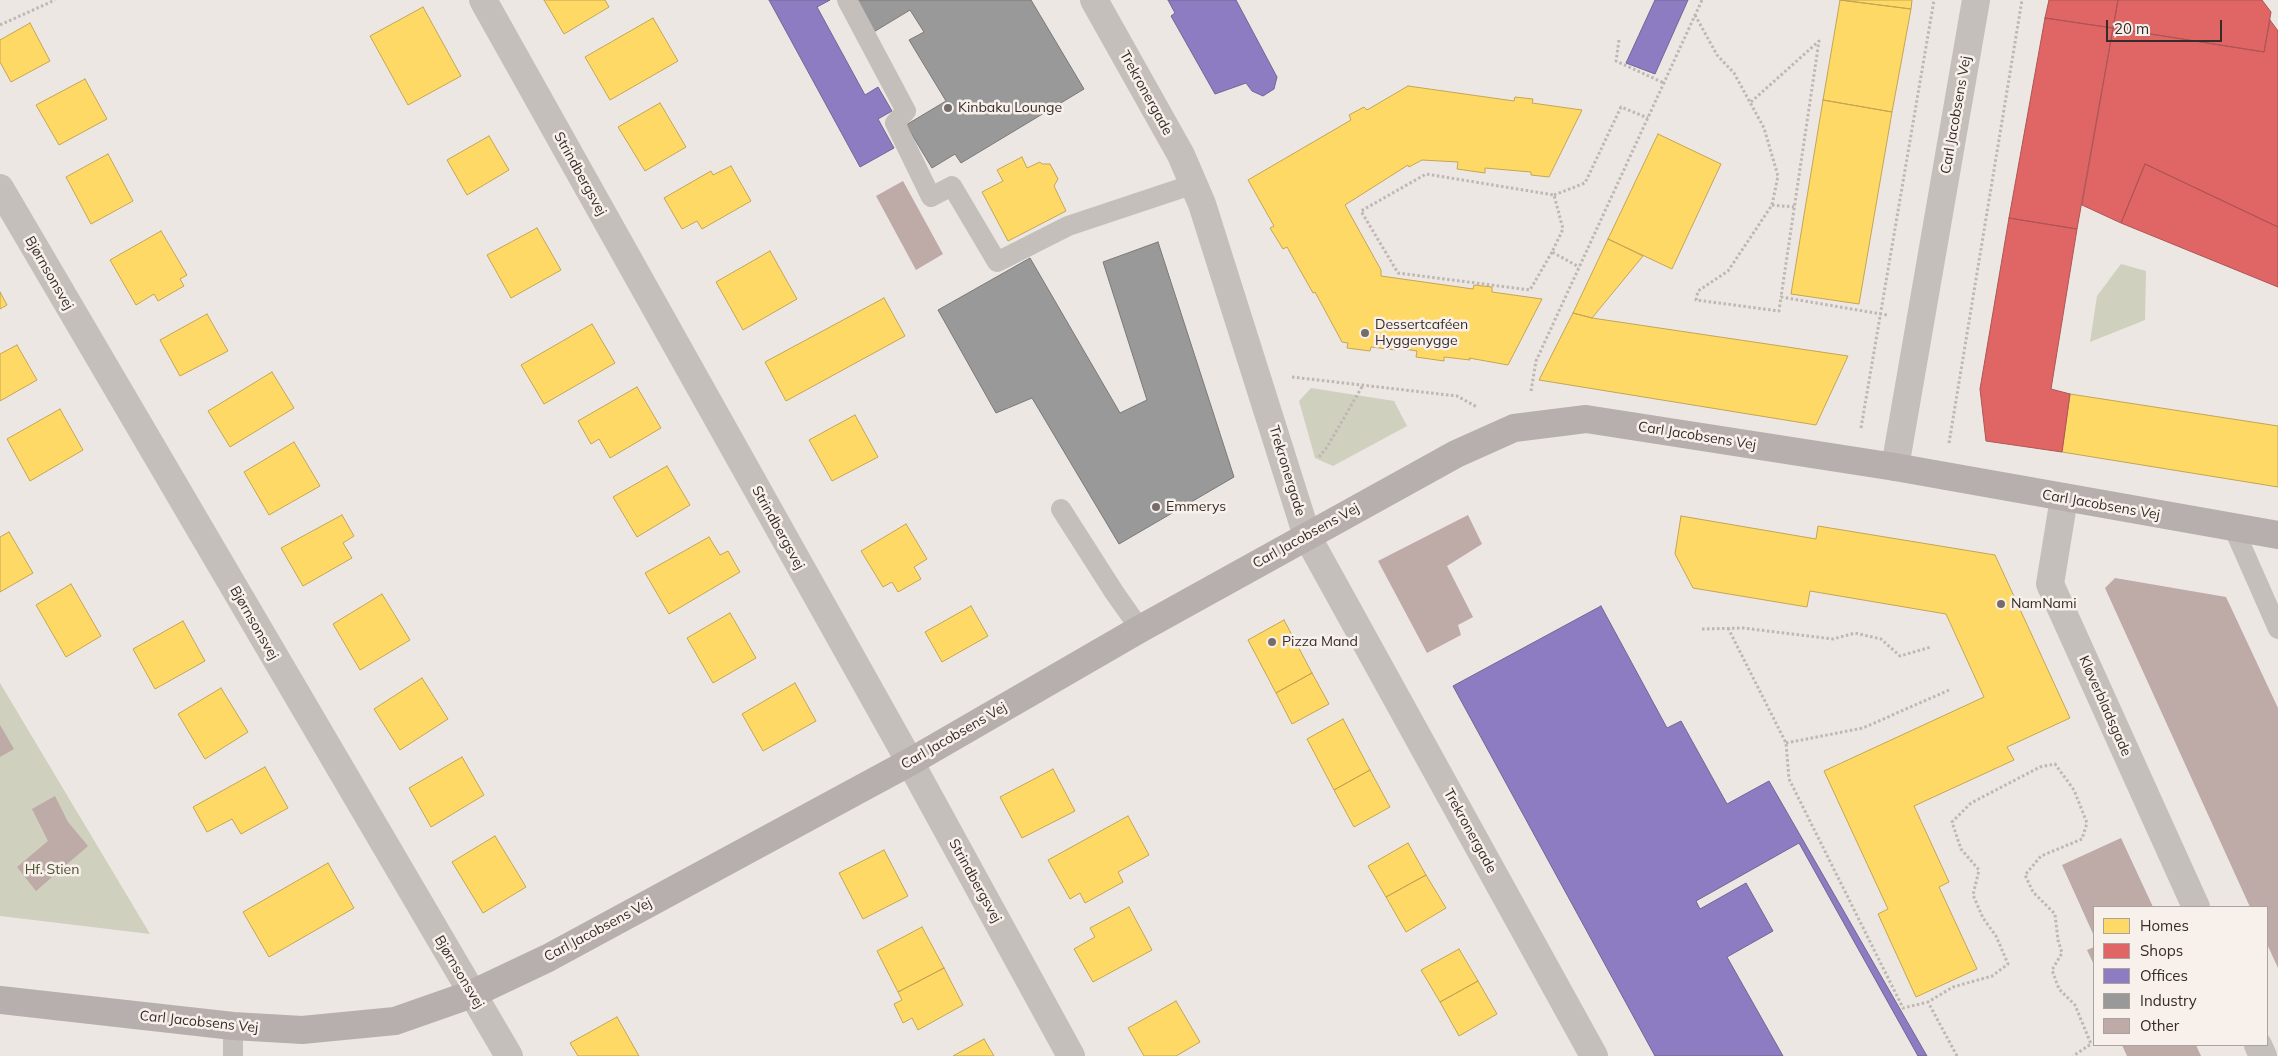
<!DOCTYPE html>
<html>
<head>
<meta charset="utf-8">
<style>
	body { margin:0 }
	#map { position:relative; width:2278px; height:1056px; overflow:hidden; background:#ece7e3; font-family:Mulish,sans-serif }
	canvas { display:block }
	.legend { position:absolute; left:2093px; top:906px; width:175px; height:140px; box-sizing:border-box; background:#f8f0eb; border:1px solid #aaa29e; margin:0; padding:6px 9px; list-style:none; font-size:15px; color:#362c2a }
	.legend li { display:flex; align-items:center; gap:10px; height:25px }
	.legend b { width:25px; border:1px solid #aaa29e }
	.scale { position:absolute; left:2106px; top:20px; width:116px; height:22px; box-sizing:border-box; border:2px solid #362c2a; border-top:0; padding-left:6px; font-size:15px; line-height:18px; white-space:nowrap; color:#362c2a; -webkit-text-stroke:4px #f8f0eb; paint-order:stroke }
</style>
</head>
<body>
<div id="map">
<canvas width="2278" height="1056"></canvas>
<ul class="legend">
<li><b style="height:14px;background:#ffd966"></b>Homes</li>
<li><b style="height:14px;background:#e06666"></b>Shops</li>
<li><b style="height:14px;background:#8e7cc3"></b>Offices</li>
<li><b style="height:14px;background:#999"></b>Industry</li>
<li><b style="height:14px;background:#beaaa6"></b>Other</li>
</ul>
<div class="scale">20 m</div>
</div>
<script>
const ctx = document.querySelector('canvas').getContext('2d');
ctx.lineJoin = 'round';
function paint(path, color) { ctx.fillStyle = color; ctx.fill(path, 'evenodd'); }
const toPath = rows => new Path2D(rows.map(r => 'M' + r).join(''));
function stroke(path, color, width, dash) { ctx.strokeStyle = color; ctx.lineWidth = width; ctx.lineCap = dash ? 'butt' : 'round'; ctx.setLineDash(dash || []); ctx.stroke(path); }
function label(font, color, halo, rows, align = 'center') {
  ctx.font = font + ' Mulish,sans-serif'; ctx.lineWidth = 5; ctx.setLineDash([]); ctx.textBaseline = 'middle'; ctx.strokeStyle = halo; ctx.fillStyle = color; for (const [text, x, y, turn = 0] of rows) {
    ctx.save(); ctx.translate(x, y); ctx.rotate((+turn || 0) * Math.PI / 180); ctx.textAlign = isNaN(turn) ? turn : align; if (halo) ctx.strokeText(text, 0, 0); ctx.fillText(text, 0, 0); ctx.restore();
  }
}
paint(toPath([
	[2121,264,2146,271,2145,320,2090,342,2097,296],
	[1311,388,1394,401,1407,426,1333,466,1315,458,1299,401],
	[0,683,150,934,0,916]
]), '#cfd0be');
const homes = toPath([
	[544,0,605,0,609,7,564,34,544,0],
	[1840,0,1911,9,1892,112,1823,100,1840,0],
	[1840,0,1912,0,1911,9,1840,0],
	[423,7,461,76,408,105,370,36,423,7],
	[653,18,678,61,610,100,585,57,653,18],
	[30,23,50,61,11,82,0,62,0,40,30,23],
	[85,79,107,119,59,145,36,105,85,79],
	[1408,86,1514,101,1515,97,1533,99,1532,103,1582,110,1549,177,1531,175,1531,172,1485,168,1485,173,1457,169,1458,162,1422,160,1409,167,1408,165,1345,205,1381,270,1381,276,1473,289,1474,285,1492,287,1492,292,1542,299,1508,365,1469,358,1470,360,1444,357,1444,361,1416,357,1417,351,1397,348,1396,350,1371,347,1370,351,1347,348,1348,343,1342,342,1315,292,1313,293,1287,247,1283,249,1270,228,1274,226,1248,180,1351,120,1349,115,1364,107,1367,110,1408,86],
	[1823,100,1892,112,1859,304,1791,294,1823,100],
	[660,103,686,147,645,171,618,127,660,103],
	[1658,134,1721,164,1672,269,1608,239,1658,134],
	[489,136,509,170,467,195,447,160,489,136],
	[108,154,133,201,91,224,66,177,108,154],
	[1022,157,1027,168,1040,162,1042,164,1050,164,1058,179,1054,186,1066,211,1008,241,982,192,1003,181,997,170,1022,157],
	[731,166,751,201,702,229,697,221,682,229,664,198,711,171,713,175,731,166],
	[537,228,561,270,511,298,487,255,537,228],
	[161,231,187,275,180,279,184,286,158,301,154,294,136,305,110,260,161,231],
	[1608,239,1643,256,1592,318,1573,313,1608,239],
	[770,251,797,299,743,330,716,282,770,251],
	[0,292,7,305,0,309,0,292],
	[884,298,905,336,786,401,765,362,884,298],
	[1573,313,1592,318,1848,356,1816,425,1539,380,1573,313],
	[207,314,228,351,180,376,160,340,207,314],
	[592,324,615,363,544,404,521,365,592,324],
	[17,345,37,380,0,401,0,354,17,345],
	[272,372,294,408,230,447,208,411,272,372],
	[637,387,661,428,610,458,599,439,591,444,578,421,637,387],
	[2070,394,2278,426,2278,487,2062,452,2070,394],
	[60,409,83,450,30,481,7,439,60,409],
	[855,415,878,457,832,481,809,440,855,415],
	[294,442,320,486,269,515,244,472,294,442],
	[667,466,690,505,637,537,613,497,667,466],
	[342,515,354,536,343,543,352,558,303,586,281,548,342,515],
	[1681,516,1816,539,1818,526,1995,555,2070,718,2007,747,2014,760,1914,806,1949,882,1939,887,1977,969,1916,997,1878,914,1888,909,1824,771,1984,697,1946,614,1810,591,1807,607,1693,588,1675,554,1681,516],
	[906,524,927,559,914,567,921,579,898,592,892,582,883,587,861,551,906,524],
	[9,532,33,573,0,592,0,537,9,532],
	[709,537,720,555,728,551,740,572,669,614,645,573,709,537],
	[71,584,101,636,66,657,36,605,71,584],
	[382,594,410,640,360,670,333,624,382,594],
	[971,606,988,636,942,662,925,632,971,606],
	[730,613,756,658,713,683,687,638,730,613],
	[1284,620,1312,673,1276,693,1248,640,1284,620],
	[183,621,205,661,155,689,133,649,183,621],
	[1312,673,1329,704,1292,724,1276,693,1312,673],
	[422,678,448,719,400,750,374,709,422,678],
	[795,683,816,721,763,751,742,714,795,683],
	[221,688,248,732,205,759,178,714,221,688],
	[1343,719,1370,770,1334,790,1307,739,1343,719],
	[462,757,484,795,431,827,409,788,462,757],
	[265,767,288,808,241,834,232,819,207,832,193,807,265,767],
	[1053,769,1075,811,1022,838,1000,797,1053,769],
	[1370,770,1390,807,1354,827,1334,790,1370,770],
	[1128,816,1149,855,1118,872,1123,882,1085,903,1080,893,1070,899,1048,860,1128,816],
	[495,836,526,887,483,913,452,862,495,836],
	[1408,843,1426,875,1386,897,1368,866,1408,843],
	[884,850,908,896,863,919,839,873,884,850],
	[328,863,354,908,269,957,243,912,328,863],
	[1426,875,1446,908,1406,932,1386,897,1426,875],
	[1129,907,1152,950,1093,982,1074,949,1095,937,1090,928,1129,907],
	[922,927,944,968,898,992,877,951,922,927],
	[1459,949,1478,981,1440,1002,1421,970,1459,949],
	[944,968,963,1005,918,1030,912,1018,903,1023,894,1004,902,1000,898,992,944,968],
	[1478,981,1497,1014,1459,1036,1440,1002,1478,981],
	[1176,1001,1200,1042,1176,1056,1144,1056,1128,1028,1176,1001],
	[617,1017,639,1056,578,1056,570,1043,617,1017],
	[984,1039,994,1056,953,1056,984,1039]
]);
paint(homes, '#ffd966');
stroke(homes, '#c3a554', 1);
const shops = toPath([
	[2049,0,2118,0,2113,28,2045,18,2049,0],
	[2118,0,2262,0,2271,12,2264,52,2113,28,2118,0],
	[2045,18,2113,28,2077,229,2009,218,2045,18],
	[2270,20,2278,31,2278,227,2145,164,2121,223,2082,205,2113,28,2264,52,2270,20],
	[2145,164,2278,227,2278,287,2121,223,2145,164],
	[2009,218,2077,229,2051,389,2070,394,2062,452,1986,441,1980,389,2009,218]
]);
paint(shops, '#e06666');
stroke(shops, '#ad5554', 1);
const offices = toPath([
	[769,0,830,0,817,7,865,95,878,87,892,111,878,119,894,148,860,167,769,0],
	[1168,0,1236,0,1277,77,1274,89,1263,96,1252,91,1246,83,1215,94,1171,16,1175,13,1168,0],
	[1655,0,1688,0,1655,74,1626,63,1655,0],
	[1601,606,1667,728,1681,721,1727,804,1769,781,1927,1056,1918,1056,1799,843,1696,901,1700,909,1746,883,1773,931,1727,957,1783,1056,1655,1056,1453,686,1601,606]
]);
paint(offices, '#8e7cc3');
stroke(offices, '#746495', 1);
const industry = toPath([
	[854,0,1031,0,1084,89,961,163,955,154,932,168,906,125,946,101,909,40,924,32,910,10,872,33,854,0],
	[1158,242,1234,477,1119,544,1032,398,996,413,938,310,1030,258,1120,413,1147,400,1103,262,1158,242]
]);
paint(industry, '#999');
stroke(industry, '#7b7878', 1);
paint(toPath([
	[903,181,943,254,916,270,876,196],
	[1468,515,1482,544,1447,566,1473,617,1458,625,1461,635,1427,653,1378,561],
	[2115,578,2226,597,2278,708,2278,968,2267,944,2267,907,2250,907,2105,588],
	[0,725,14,749,0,757],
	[55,796,68,822,88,846,36,891,17,867,48,841,32,809],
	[2121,838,2153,907,2094,907,2094,936,2062,865],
	[2094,947,2094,965,2087,950],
	[2122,1045,2196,1045,2201,1056,2127,1056]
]), '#beaaa6');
stroke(toPath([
	[1695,15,1717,55,1734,73,1764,128,1778,176,1772,205,1728,271,1698,291,1696,300,1779,311,1781,297,1887,315],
	[0,25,55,0],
	[1619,40,1616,61,1664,83],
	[1751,102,1819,41,1781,297],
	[1554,195,1585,183,1621,107,1648,118],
	[1772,205,1794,207],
	[1552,252,1530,290,1398,273,1361,211,1426,174,1554,195,1563,229,1552,252,1579,267],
	[1292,377,1457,396,1477,407],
	[1531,391,1536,361,1702,0],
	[1861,428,1934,0],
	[1949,443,2022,0],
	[1319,457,1327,447,1363,385],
	[1728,628,1786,743,1789,779,1903,1008,1928,1002],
	[1702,629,1743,628,1833,639,1855,633,1881,639,1900,656,1931,647],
	[1786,743,1863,728,1949,690],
	[1957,1056,1928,1002,1953,987,1992,976,2008,964,1996,936,1983,918,1973,895,1979,870,1961,849,1952,822,1971,803,2040,767,2055,764,2074,790,2087,823,2082,839,2041,856,2025,875,2033,892,2055,914,2058,940,2062,953,2052,970,2059,989,2075,1005,2091,1044,2073,1056]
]), '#beb7b4', 3, [2.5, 2.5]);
stroke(toPath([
	[847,0,906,111,895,123,931,197,952,186,997,262,1068,226,1194,184],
	[1061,509,1114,592,1140,629],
	[2233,527,2278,629],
	[233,1056,233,1026]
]), '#c5bfbc', 20);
stroke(toPath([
	[483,0,910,762,1071,1056],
	[1094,0,1181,155,1202,204,1307,536,1594,1056],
	[0,188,509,1056],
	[1895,467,1976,0],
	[2064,498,2050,584,2196,907],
	[2258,1045,2263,1056]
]), '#c5bfbc', 28);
stroke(toPath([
	[0,1000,233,1026,302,1030,395,1021,472,994,548,958,910,762,1140,629,1456,454,1514,428,1586,419,1895,467,2278,535]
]), '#b6afad', 28);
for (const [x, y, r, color] of [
	[948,108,5,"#766d6b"],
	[1365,333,5,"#766d6b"],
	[1156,507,5,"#766d6b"],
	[2001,604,5,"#766d6b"],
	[1272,642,5,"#766d6b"]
]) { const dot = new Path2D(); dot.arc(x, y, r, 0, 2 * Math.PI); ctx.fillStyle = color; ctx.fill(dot); stroke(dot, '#f8f0eb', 2); }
label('14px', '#362c2a', '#f8f0eb', [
	["Trekronergade",1146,93,61],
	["Carl Jacobsens Vej",1956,115,-80],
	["Strindbergsvej",580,174,61],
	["Bjørnsonsvej",49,273,60],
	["Carl Jacobsens Vej",1697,436,9],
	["Trekronergade",1287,471,73],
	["Carl Jacobsens Vej",2101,505,10],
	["Strindbergsvej",778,528,61],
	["Carl Jacobsens Vej",1306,536,-29],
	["Bjørnsonsvej",254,623,60],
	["Kløverbladsgade",2105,706,66],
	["Carl Jacobsens Vej",954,736,-30],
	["Trekronergade",1470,831,61],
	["Strindbergsvej",975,881,61],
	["Carl Jacobsens Vej",598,930,-28],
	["Bjørnsonsvej",459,972,59],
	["Carl Jacobsens Vej",199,1022,6]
]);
label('14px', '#362c2a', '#f8f0eb', [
	["Kinbaku Lounge",958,108],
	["Dessertcaféen",1375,325],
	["Hyggenygge",1375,341],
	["Emmerys",1166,507],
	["NamNami",2011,604],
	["Pizza Mand",1282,642]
], 'left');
label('14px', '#4a5131', '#f8f0eb', [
	["Hf. Stien",52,870]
]);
</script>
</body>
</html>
